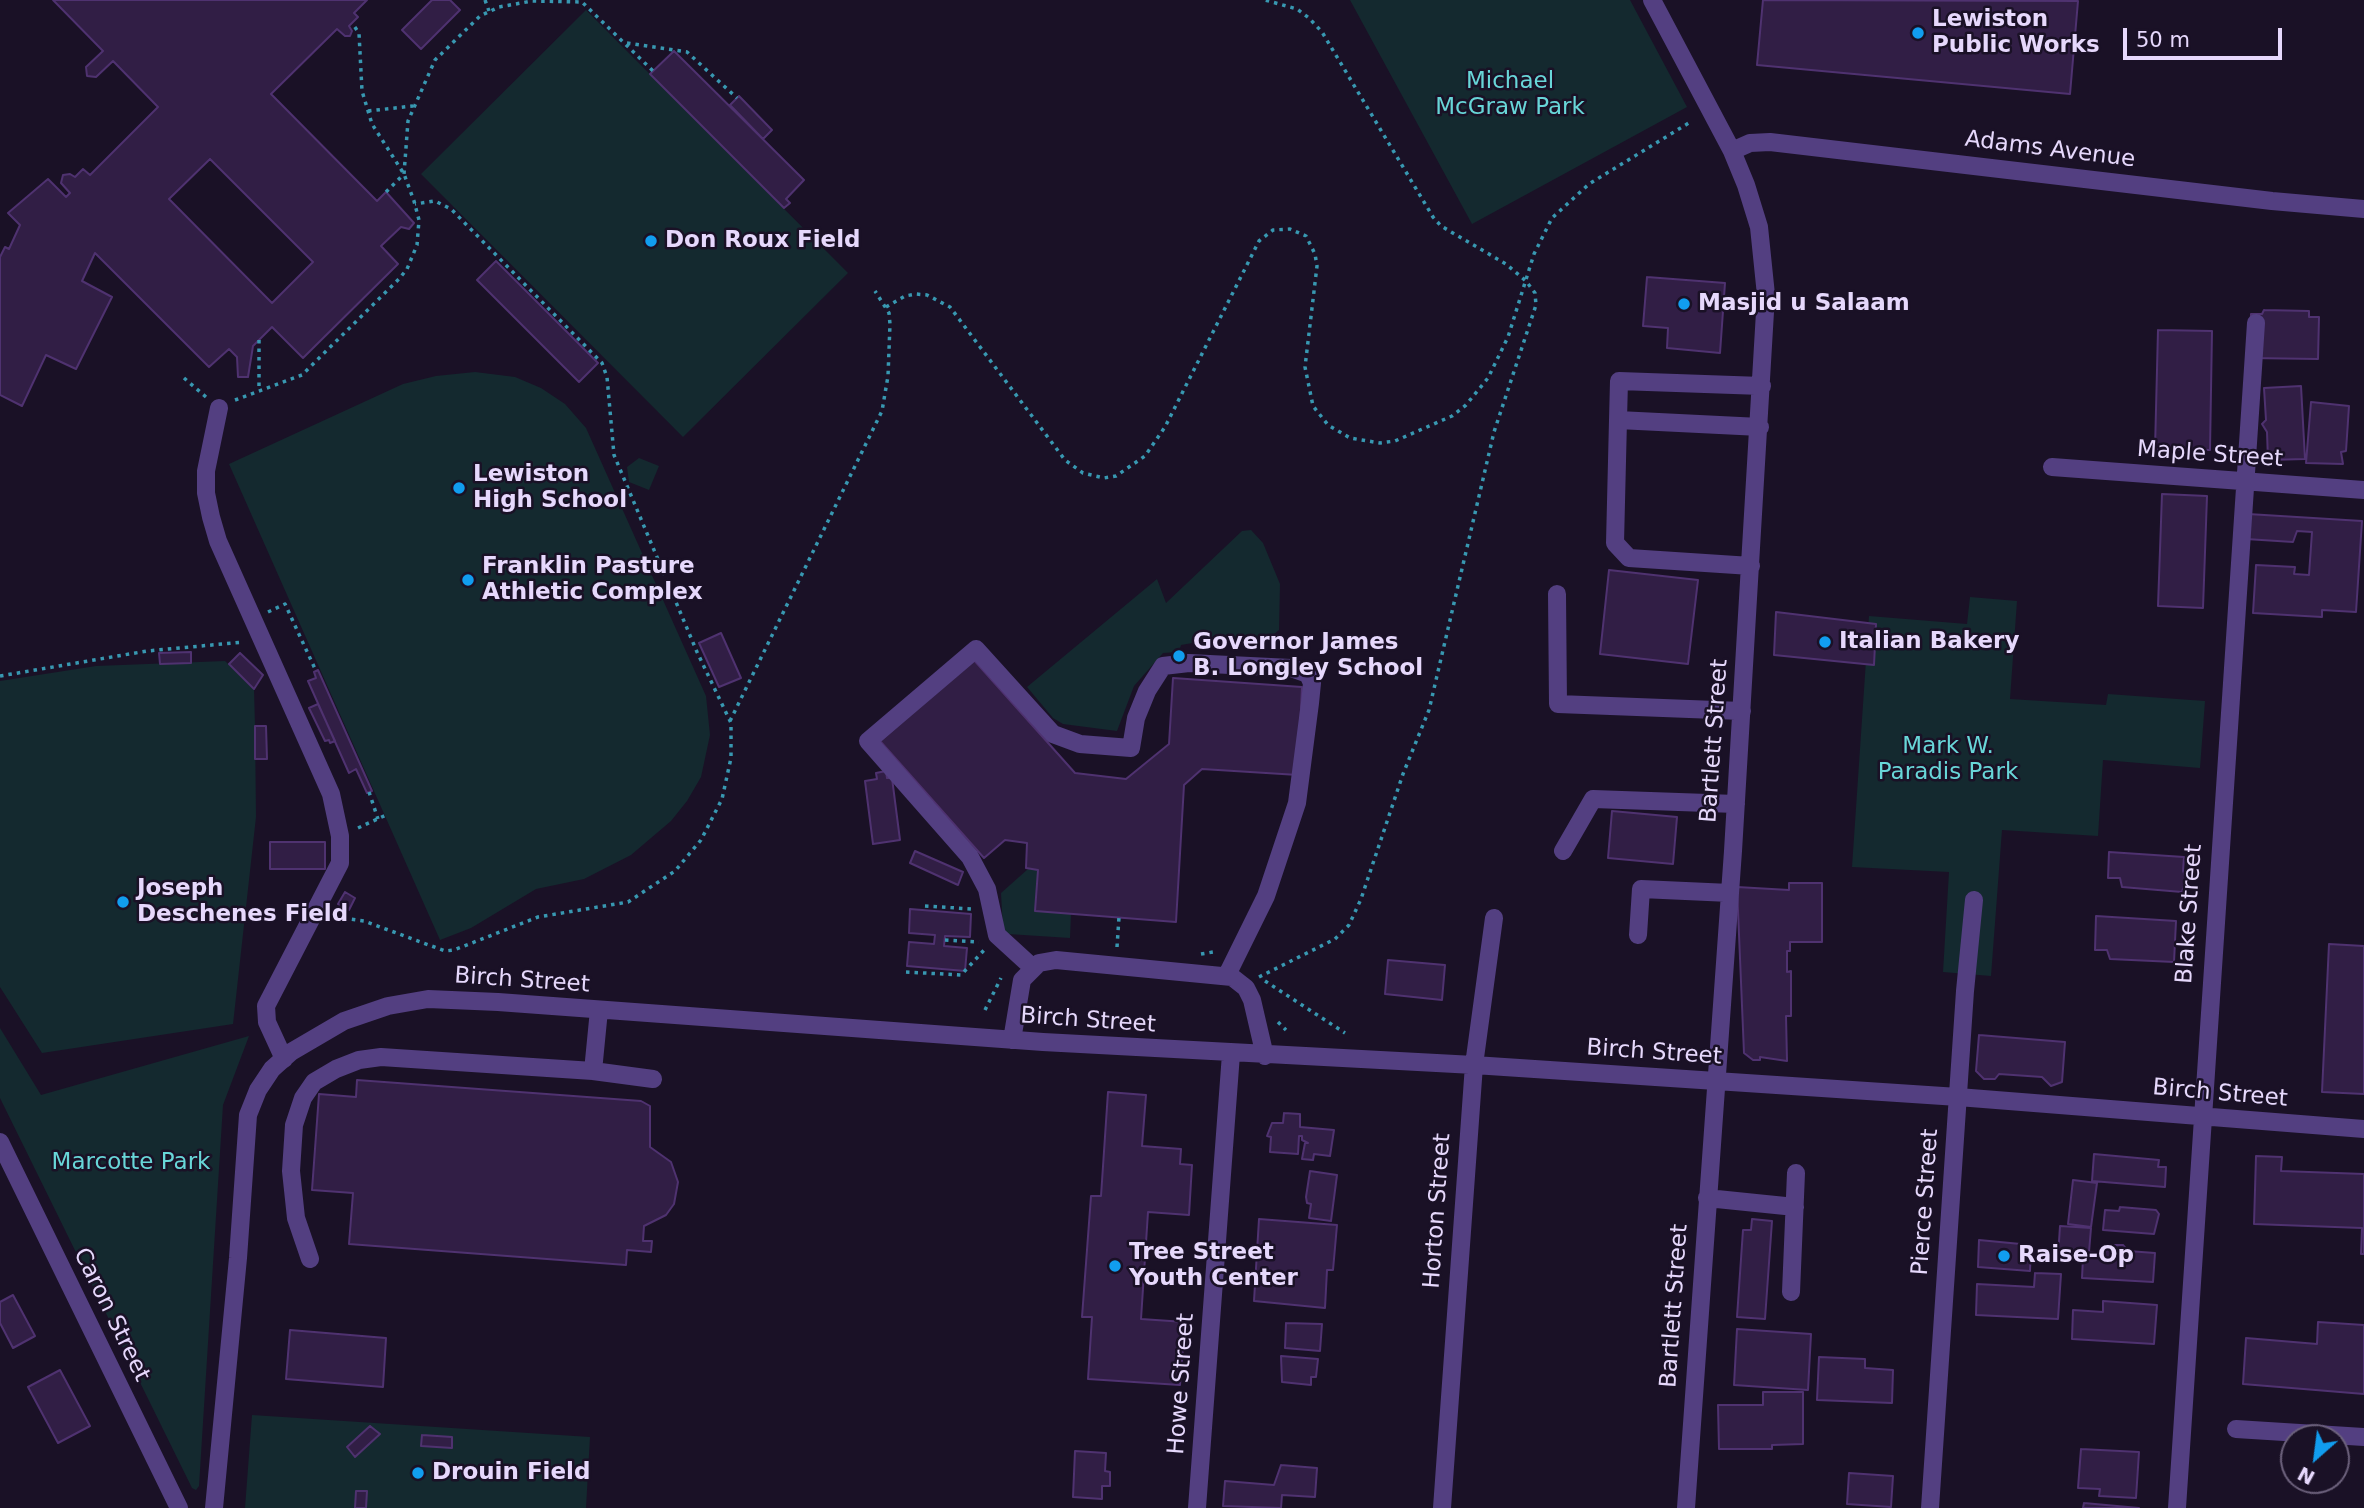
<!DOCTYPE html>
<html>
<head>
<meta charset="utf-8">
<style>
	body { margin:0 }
	#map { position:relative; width:2364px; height:1508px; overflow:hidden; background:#1a1126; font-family:"DejaVu Sans",sans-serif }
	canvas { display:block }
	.north { position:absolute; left:2280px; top:1424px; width:70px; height:70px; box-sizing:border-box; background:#1a1126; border:2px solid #6c617c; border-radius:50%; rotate:208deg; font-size:19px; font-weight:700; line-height:28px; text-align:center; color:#e6d8fc }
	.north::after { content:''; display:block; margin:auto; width:24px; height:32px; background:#119def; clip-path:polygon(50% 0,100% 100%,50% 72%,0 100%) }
	.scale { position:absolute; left:2123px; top:28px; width:159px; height:32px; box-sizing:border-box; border:4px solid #e6d8fc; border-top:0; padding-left:9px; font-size:21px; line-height:24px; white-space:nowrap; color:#e6d8fc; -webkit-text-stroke:5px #1a1126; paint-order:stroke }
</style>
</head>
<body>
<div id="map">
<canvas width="2364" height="1508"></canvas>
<div class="north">N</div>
<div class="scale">50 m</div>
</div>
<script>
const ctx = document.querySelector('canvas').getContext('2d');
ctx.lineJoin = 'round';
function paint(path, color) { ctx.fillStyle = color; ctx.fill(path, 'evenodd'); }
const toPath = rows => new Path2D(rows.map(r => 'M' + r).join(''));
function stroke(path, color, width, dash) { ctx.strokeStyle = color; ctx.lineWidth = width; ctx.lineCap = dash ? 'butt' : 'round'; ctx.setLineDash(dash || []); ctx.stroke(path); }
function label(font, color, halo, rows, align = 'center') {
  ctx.font = font + ' "DejaVu Sans",sans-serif'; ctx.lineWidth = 5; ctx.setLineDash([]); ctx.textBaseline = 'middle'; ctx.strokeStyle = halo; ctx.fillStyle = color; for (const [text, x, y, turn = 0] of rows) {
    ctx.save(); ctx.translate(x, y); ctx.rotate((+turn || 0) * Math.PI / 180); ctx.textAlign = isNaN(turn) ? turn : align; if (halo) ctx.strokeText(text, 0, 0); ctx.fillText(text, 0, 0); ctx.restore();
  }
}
paint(toPath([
	[1350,0,1630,0,1687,107,1472,224],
	[586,10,848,273,683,437,421,174],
	[475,372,515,377,541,388,565,404,586,428,706,696,710,735,701,777,687,801,671,821,631,855,584,879,536,889,471,928,440,940,229,464,403,384,436,376],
	[639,458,659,466,649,490,629,482,627,467],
	[1251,530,1263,543,1280,584,1279,630,1267,640,1204,641,1181,645,1179,652,1163,653,1134,686,1117,731,1063,724,1053,718,1027,687,1157,579,1166,603,1242,531],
	[1970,597,2017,601,2010,699,2106,705,2108,694,2205,701,2200,768,2103,760,2098,836,2002,830,1991,976,1943,972,1949,872,1852,867,1869,616,1967,624],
	[225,661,254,689,255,726,256,817,233,1024,42,1053,0,987,0,681,96,666],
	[1028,869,1038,870,1036,911,1071,914,1070,938,1008,934,1003,929,1001,893],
	[0,1028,41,1095,249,1036,223,1105,199,1486,196,1490,192,1488,0,1098],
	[252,1415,590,1437,586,1508,245,1508]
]), '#14292f');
const building = toPath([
	[53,0,367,0,354,13,358,17,349,26,352,31,350,36,345,36,337,29,271,94,377,201,386,192,414,223,409,229,401,227,381,246,398,264,303,358,272,327,253,346,248,377,238,377,237,357,229,349,209,367,95,253,82,281,112,297,76,369,46,355,22,406,0,395,0,257,5,247,9,249,20,225,8,213,48,179,66,197,70,193,61,183,63,175,70,174,75,177,83,169,90,175,158,107,113,61,96,77,87,76,86,67,103,51,53,0],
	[210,159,313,262,272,303,169,199,210,159],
	[432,0,450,0,460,10,421,49,402,30,432,0],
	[1763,0,2078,1,2070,94,1757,65,1763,0],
	[674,51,804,180,786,199,790,203,784,208,650,74,674,51],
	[739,96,772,130,763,139,730,105,739,96],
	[496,261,598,363,579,382,477,280,496,261],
	[1647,277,1725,283,1720,353,1667,348,1668,328,1643,326,1647,277],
	[2264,310,2309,311,2309,317,2319,317,2318,359,2250,358,2251,314,2262,314,2264,310],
	[2158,330,2212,331,2210,450,2155,449,2158,330],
	[2301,386,2305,459,2268,460,2267,432,2262,424,2266,420,2264,388,2301,386],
	[2311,402,2349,406,2346,451,2341,452,2343,464,2306,463,2311,402],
	[2162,494,2207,496,2203,608,2158,606,2162,494],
	[2248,514,2362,521,2356,612,2322,610,2322,617,2253,613,2256,565,2295,567,2294,574,2309,575,2312,532,2297,531,2293,542,2246,539,2248,514],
	[1609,570,1698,580,1688,664,1600,654,1609,570],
	[1776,612,1876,624,1874,665,1774,655,1776,612],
	[721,633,741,678,719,687,699,643,721,633],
	[191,652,191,663,160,664,159,653,191,652],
	[240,653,263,675,254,689,229,664,240,653],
	[973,659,1075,773,1126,779,1169,744,1173,678,1302,687,1298,775,1202,769,1184,785,1176,922,1035,911,1038,870,1026,868,1027,843,1005,840,984,858,880,741,973,659],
	[318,670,372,791,367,793,356,769,349,773,308,681,316,678,314,672,318,670],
	[318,704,335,741,330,743,329,740,325,741,309,708,318,704],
	[255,726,266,726,267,759,255,759,255,726],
	[886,771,887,778,892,778,900,840,873,844,865,781,877,779,876,773,886,771],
	[1612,811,1677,817,1673,864,1608,858,1612,811],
	[270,842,325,842,325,869,270,869,270,842],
	[915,851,963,872,958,885,910,863,915,851],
	[2109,852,2184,857,2183,871,2186,878,2182,892,2122,887,2120,878,2108,878,2109,852],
	[1789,883,1822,883,1822,942,1790,942,1790,951,1787,951,1787,972,1791,971,1791,1016,1786,1016,1787,1061,1760,1057,1760,1060,1753,1060,1744,1053,1737,887,1789,890,1789,883],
	[345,892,355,898,349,910,338,904,345,892],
	[910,909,971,914,970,937,945,936,944,946,967,948,965,971,907,966,909,942,934,944,935,935,909,933,910,909],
	[2096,916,2176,921,2174,962,2110,959,2107,950,2095,950,2096,916],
	[2329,944,2364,946,2364,1094,2322,1092,2329,944],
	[1388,960,1445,965,1442,1000,1385,994,1388,960],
	[1979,1035,2065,1042,2062,1082,2051,1086,2042,1077,1999,1074,1995,1079,1984,1079,1976,1071,1979,1035],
	[357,1080,641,1101,650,1106,650,1147,671,1162,678,1182,674,1204,666,1215,644,1226,643,1241,652,1241,651,1252,627,1250,626,1265,349,1244,353,1193,312,1190,319,1094,356,1097,357,1080],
	[1108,1092,1146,1095,1142,1146,1181,1149,1180,1164,1192,1165,1189,1215,1148,1212,1141,1319,1185,1322,1180,1385,1088,1379,1092,1317,1082,1317,1091,1196,1101,1196,1108,1092],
	[1284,1113,1300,1114,1300,1127,1334,1130,1330,1156,1314,1154,1313,1160,1302,1159,1305,1143,1308,1143,1302,1140,1302,1136,1299,1136,1298,1154,1270,1152,1271,1137,1267,1136,1272,1123,1283,1123,1284,1113],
	[2094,1154,2159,1160,2158,1167,2166,1167,2165,1187,2092,1181,2094,1154],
	[2256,1156,2282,1157,2281,1171,2364,1174,2364,1254,2361,1254,2362,1228,2254,1224,2256,1156],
	[1310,1171,1337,1175,1331,1221,1309,1218,1311,1204,1307,1203,1306,1197,1310,1171],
	[2073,1180,2097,1183,2091,1227,2068,1224,2073,1180],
	[2120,1207,2156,1210,2159,1214,2154,1234,2103,1230,2105,1210,2119,1211,2120,1207],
	[1259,1219,1337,1225,1333,1270,1327,1270,1325,1308,1254,1301,1259,1219],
	[1752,1219,1772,1221,1765,1319,1737,1317,1743,1230,1751,1230,1752,1219],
	[2060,1226,2091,1228,2089,1252,2104,1254,2111,1245,2123,1245,2128,1251,2155,1253,2153,1282,2082,1278,2083,1258,2058,1257,2060,1226],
	[1979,1240,2031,1245,2030,1271,1978,1267,1979,1240],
	[2035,1273,2061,1274,2058,1319,1976,1315,1977,1284,2034,1287,2035,1273],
	[13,1295,35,1336,13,1348,0,1323,0,1302,13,1295],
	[2103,1301,2157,1305,2154,1344,2072,1339,2073,1310,2103,1312,2103,1301],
	[2318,1322,2364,1325,2364,1394,2243,1384,2246,1338,2317,1344,2318,1322],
	[1286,1323,1322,1324,1320,1351,1285,1348,1286,1323],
	[1737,1329,1811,1334,1808,1390,1734,1385,1737,1329],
	[290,1330,386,1338,383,1387,286,1379,290,1330],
	[1281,1356,1318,1359,1316,1377,1311,1377,1311,1385,1282,1382,1281,1356],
	[1819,1357,1865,1359,1865,1368,1893,1370,1892,1403,1817,1400,1819,1357],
	[60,1370,90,1426,58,1443,28,1387,60,1370],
	[1763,1392,1803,1392,1803,1444,1772,1445,1772,1449,1719,1449,1718,1405,1763,1405,1763,1392],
	[370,1426,380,1434,355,1457,347,1447,370,1426],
	[422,1435,452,1437,452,1448,421,1446,422,1435],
	[2081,1449,2139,1452,2136,1498,2099,1496,2100,1489,2078,1488,2081,1449],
	[1075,1451,1106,1453,1105,1471,1110,1472,1110,1486,1102,1486,1102,1499,1073,1497,1075,1451],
	[1281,1465,1317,1468,1315,1497,1282,1495,1281,1508,1223,1506,1225,1481,1274,1485,1281,1465],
	[1849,1473,1893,1476,1891,1507,1847,1504,1849,1473],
	[356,1491,367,1491,366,1508,355,1508,356,1491],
	[2084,1503,2139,1508,2083,1508,2084,1503]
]);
paint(building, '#311e45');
stroke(building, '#4f3270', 2);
stroke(toPath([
	[485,0,489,11],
	[627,43,687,52,737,98],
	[368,111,413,106],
	[386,192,404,174,408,121,435,60,480,16,499,7,532,1,582,2,653,71],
	[886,307,905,296,916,294,927,295,950,307,1065,460,1083,473,1104,478,1116,476,1145,456,1165,427,1259,241,1273,230,1290,229,1306,236,1315,254,1317,266,1305,367,1313,406,1328,425,1350,438,1380,443,1395,441,1452,416,1466,405,1488,378,1508,337,1534,254,1552,218,1589,184,1692,121],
	[259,340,259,389],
	[184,378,206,397],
	[235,400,302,375,399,279,407,269,417,245,419,220,414,201,404,174,372,124,362,91,359,33,352,23],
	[268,612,285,604,316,671],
	[0,676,147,651,244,642],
	[730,721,882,411,888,376,890,324,889,313,875,291],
	[369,792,378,819],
	[358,828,386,815],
	[925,906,972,909],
	[335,917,364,921,445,951,454,950,538,917,628,902,675,871,701,840,722,799,731,758,731,723,697,652,614,455,607,377,602,363,451,209,435,201,415,204],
	[945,940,979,942],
	[1117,947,1119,917],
	[1201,954,1213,952],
	[906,972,961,975,986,948],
	[1259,977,1335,939,1349,925,1361,899,1403,774,1429,710,1494,432,1536,305,1535,293,1526,281,1506,264,1441,226,1433,217,1322,32,1309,18,1297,9,1265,0],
	[1265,981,1345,1033],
	[985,1010,1001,978],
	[1278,1022,1286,1030]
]), '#3898b1', 3.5, [3.5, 5]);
stroke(toPath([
	[1652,0,1732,151,1746,185,1759,227,1766,295,1733,851,1686,1508],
	[1732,151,1750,143,1770,142,2272,201,2364,209],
	[219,408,206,471,206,493,211,517,218,541,331,794,340,836,340,863,266,1006,267,1022,284,1059],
	[1618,420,1615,543,1629,558,1751,566],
	[1760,427,1618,420,1619,381,1762,386],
	[2052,467,2364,490],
	[1557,594,1558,704,1742,711],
	[1563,851,1593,799,1736,804],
	[1638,935,1641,889,1730,893],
	[1032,967,997,935,987,889,970,857,868,741,976,649,1053,734,1080,744,1131,748,1136,718,1147,691,1163,666,1189,663,1291,668,1308,674,1312,683,1310,703,1297,803,1266,896,1227,975],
	[1012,1040,1022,980,1039,963,1056,960,1232,977,1246,988,1252,1000,1265,1056],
	[593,1071,599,1010],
	[0,1142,179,1508],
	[1707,1198,1795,1207],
	[310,1259,296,1218,291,1171,294,1125,303,1098,314,1082,336,1069,359,1060,381,1057,593,1071,653,1079],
	[1791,1292,1796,1173],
	[2236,1429,2364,1437],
	[214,1508,238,1258,248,1115,258,1090,272,1069,291,1052,344,1021,388,1006,428,999,498,1002,1043,1042,1474,1065,1958,1097,2364,1129],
	[1197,1508,1231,1054],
	[1442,1508,1474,1065,1494,918],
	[1930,1508,1965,991,1974,900],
	[2177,1508,2256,323]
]), '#533f81', 18);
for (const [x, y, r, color] of [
	[1918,33,7,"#119def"],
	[651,241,7,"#119def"],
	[1684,304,7,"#119def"],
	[459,488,7,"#119def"],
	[468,580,7,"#119def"],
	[1825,642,7,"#119def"],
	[1179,656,7,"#119def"],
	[123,902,7,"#119def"],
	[2004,1256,7,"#119def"],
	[1115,1266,7,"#119def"],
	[418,1473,7,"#119def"]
]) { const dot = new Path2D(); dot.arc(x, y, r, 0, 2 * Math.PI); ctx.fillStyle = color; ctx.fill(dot); stroke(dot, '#1a1126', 2.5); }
label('bold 23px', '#e6d8fc', '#1a1126', [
	["Lewiston",1932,20],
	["Public Works",1932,46],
	["Don Roux Field",665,241],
	["Masjid u Salaam",1698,304],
	["Lewiston",473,475],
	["High School",473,501],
	["Franklin Pasture",482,567],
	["Athletic Complex",482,593],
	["Italian Bakery",1839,642],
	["Governor James",1193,643],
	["B. Longley School",1193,669],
	["Joseph",137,889],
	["Deschenes Field",137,915],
	["Tree Street",1129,1253],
	["Youth Center",1129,1279],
	["Raise-Op",2018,1256],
	["Drouin Field",432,1473]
], 'left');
label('23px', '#68d6d8', '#1a1126', [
	["Michael",1510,82],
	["McGraw Park",1510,108],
	["Mark W.",1948,747],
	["Paradis Park",1948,773],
	["Marcotte Park",131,1163]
]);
label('23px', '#e6d8fc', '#1a1126', [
	["Adams Avenue",2050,150,7],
	["Maple Street",2210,455,4],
	["Bartlett Street",1715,741,-86],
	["Blake Street",2190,914,-86],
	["Birch Street",522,981,4],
	["Birch Street",1088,1021,4],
	["Birch Street",1654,1053,4],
	["Birch Street",2220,1094,5],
	["Pierce Street",1926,1202,-86],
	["Horton Street",1438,1211,-86],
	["Bartlett Street",1675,1306,-86],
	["Caron Street",111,1315,64],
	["Howe Street",1182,1384,-86]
]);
</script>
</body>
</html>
